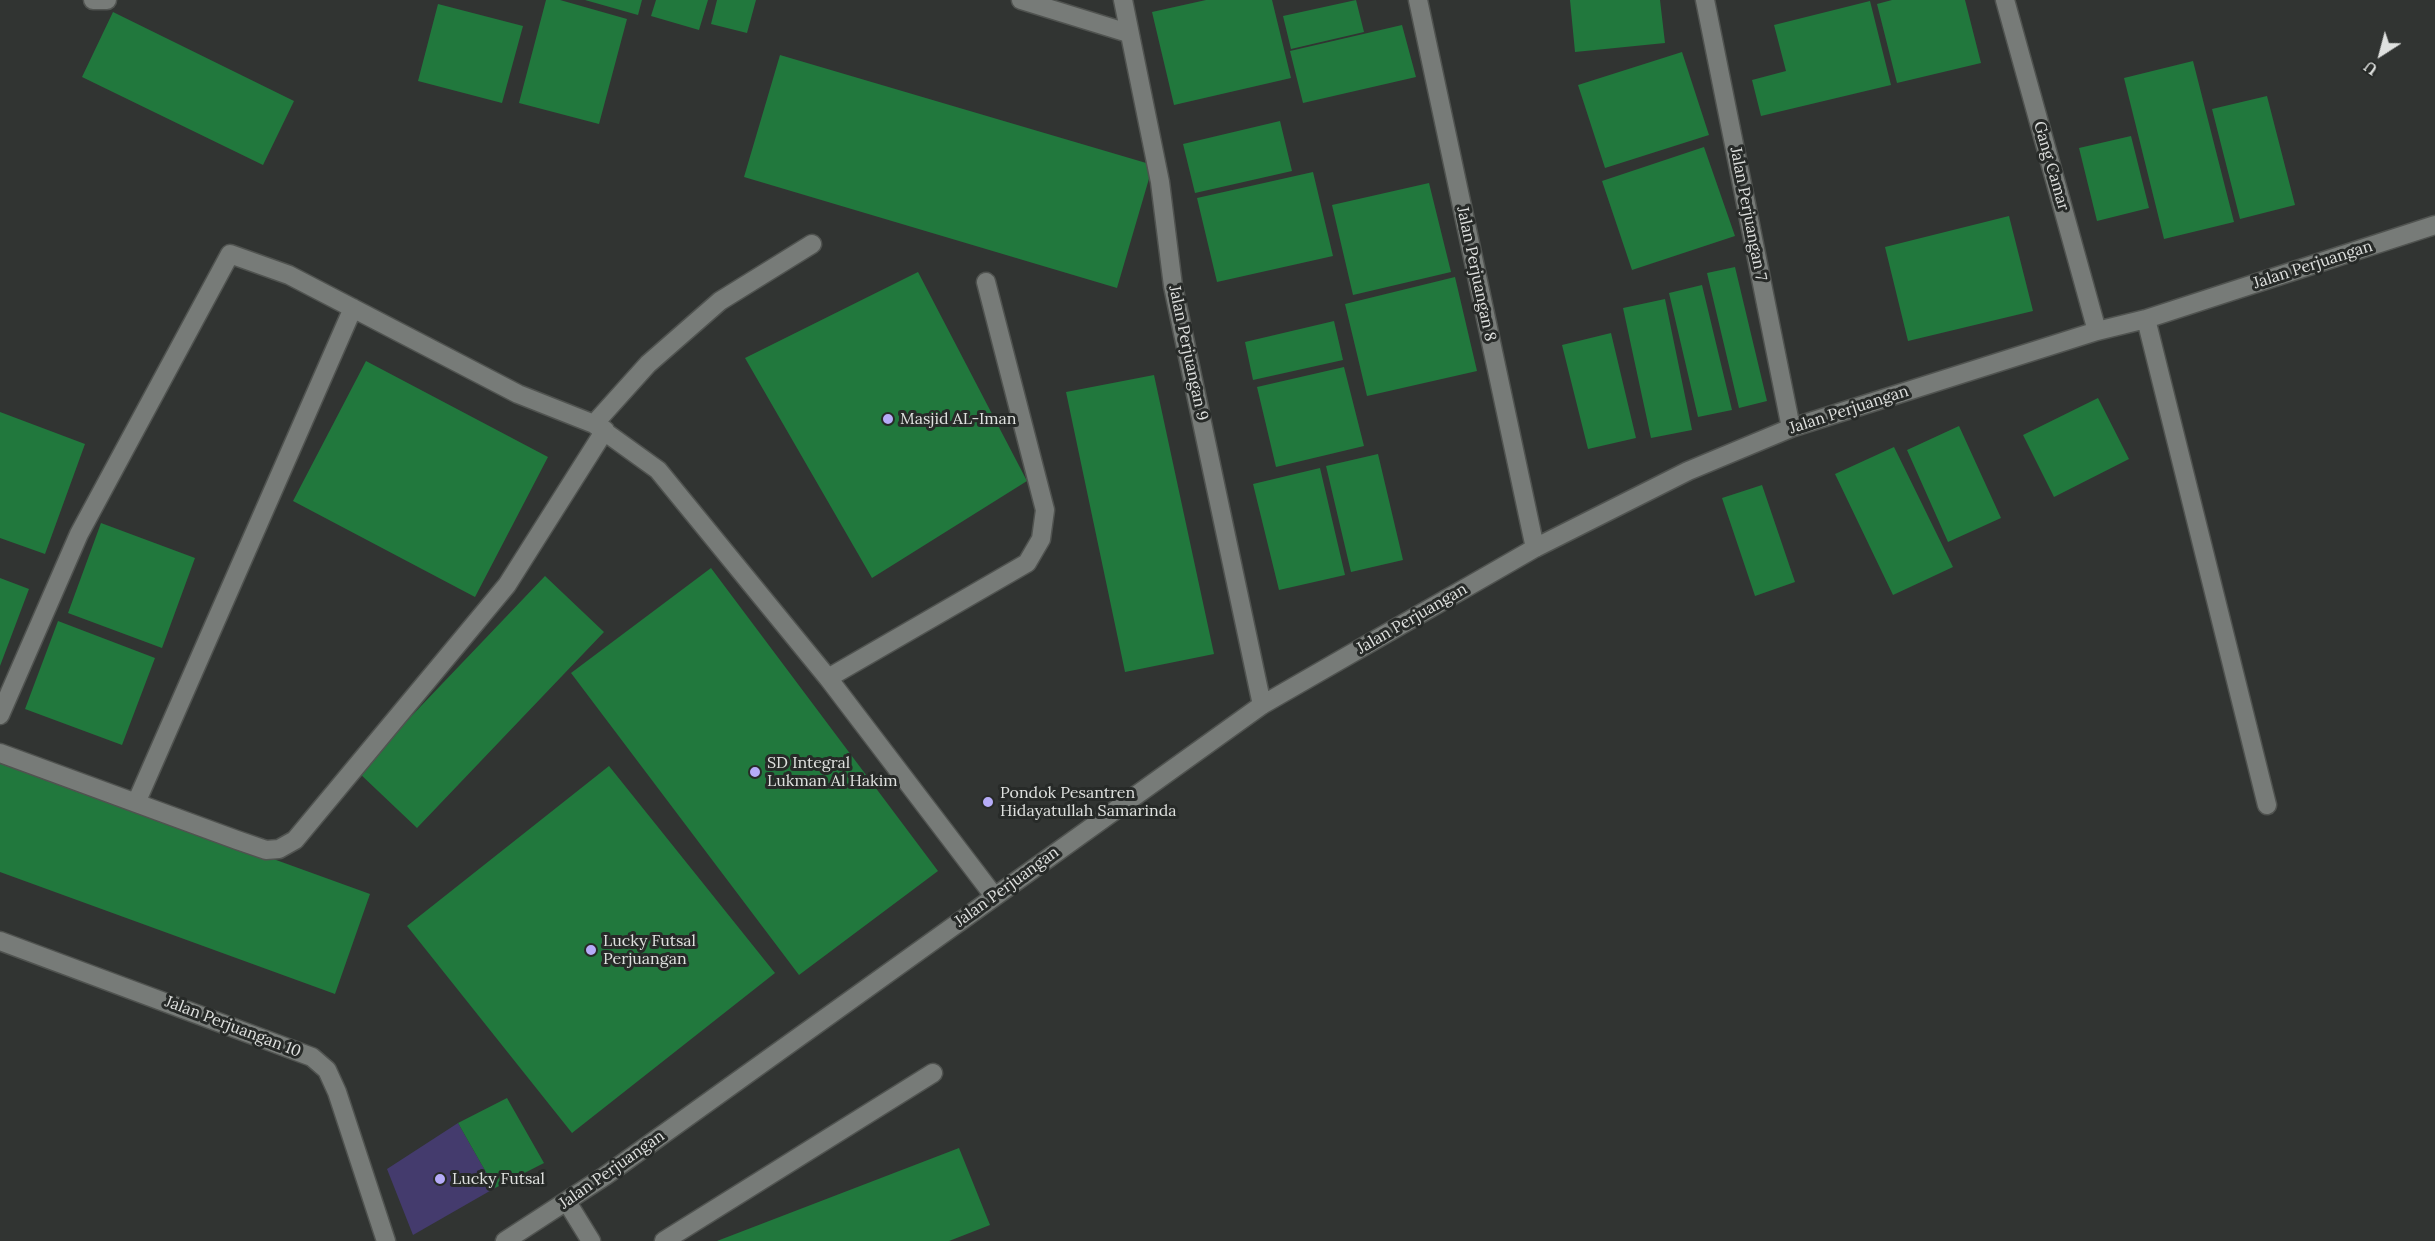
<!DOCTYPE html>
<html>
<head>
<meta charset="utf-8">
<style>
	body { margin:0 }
	#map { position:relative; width:2435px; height:1241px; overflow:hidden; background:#313432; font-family:Lora,serif }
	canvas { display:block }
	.north { position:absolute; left:2351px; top:24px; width:60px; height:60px; -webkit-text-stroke:4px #272a28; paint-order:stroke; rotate:216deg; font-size:16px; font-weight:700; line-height:24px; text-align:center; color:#dfe1df }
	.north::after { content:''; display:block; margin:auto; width:21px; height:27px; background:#dfe1df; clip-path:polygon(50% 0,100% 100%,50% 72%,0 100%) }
</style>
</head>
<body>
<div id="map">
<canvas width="2435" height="1241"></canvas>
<div class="north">U</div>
</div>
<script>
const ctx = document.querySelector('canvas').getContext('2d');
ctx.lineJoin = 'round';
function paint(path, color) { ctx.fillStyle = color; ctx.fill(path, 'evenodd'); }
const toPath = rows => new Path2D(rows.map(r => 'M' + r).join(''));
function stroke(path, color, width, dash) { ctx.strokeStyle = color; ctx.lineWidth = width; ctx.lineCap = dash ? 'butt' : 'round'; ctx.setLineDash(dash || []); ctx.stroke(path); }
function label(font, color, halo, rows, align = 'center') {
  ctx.font = font + ' Lora,serif'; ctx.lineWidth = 6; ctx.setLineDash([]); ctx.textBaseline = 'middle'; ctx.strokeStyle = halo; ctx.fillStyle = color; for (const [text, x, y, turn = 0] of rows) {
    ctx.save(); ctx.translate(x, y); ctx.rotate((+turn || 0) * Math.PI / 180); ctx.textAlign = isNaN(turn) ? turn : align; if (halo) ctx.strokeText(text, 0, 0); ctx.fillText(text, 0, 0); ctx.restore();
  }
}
paint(toPath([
	[458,1123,495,1188,413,1235,387,1169]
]), '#443b6d');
paint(toPath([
	[546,0,560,0,627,19,599,124,519,103],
	[585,0,642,0,638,15],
	[656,0,708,0,699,30,651,16],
	[717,0,756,0,747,33,711,24],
	[1206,0,1272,0,1291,78,1174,105,1152,12],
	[1356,0,1364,32,1291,49,1283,16],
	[1570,0,1660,0,1665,43,1575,52],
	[1892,0,1965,0,1981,63,1897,83,1877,4],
	[1870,1,1891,85,1761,116,1752,80,1786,71,1774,25],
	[438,4,523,26,502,103,418,81],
	[113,12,294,101,263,165,82,77],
	[1402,25,1416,77,1303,103,1290,51],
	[1682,52,1709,135,1605,168,1578,85],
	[780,55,1153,165,1117,288,744,177],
	[2193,61,2234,222,2164,239,2124,78],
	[2267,96,2295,205,2240,219,2212,109],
	[1280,121,1292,171,1195,193,1183,144],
	[2131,136,2149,208,2097,221,2079,148],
	[1704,147,1735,236,1632,270,1602,181],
	[1313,172,1333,256,1217,282,1197,198],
	[1429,183,1451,272,1353,295,1332,205],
	[2009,216,2033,311,1908,341,1885,247],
	[1735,267,1767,401,1739,408,1707,273],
	[918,272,1027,481,872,578,745,358],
	[1455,277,1477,371,1367,396,1345,304],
	[1702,285,1732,410,1698,417,1669,293],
	[1665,299,1692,430,1651,438,1623,308],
	[1334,321,1343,360,1253,380,1245,342],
	[1611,333,1636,438,1588,449,1562,345],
	[366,361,548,457,475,597,293,501],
	[1344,367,1364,446,1276,467,1257,387],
	[1154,375,1214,654,1125,672,1066,392],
	[2098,398,2129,459,2054,497,2023,435],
	[0,412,85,444,45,554,0,538],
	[1959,426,2001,518,1948,542,1907,450],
	[1894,447,1953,567,1893,595,1835,474],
	[1378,454,1403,560,1351,572,1326,466],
	[1320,468,1345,575,1279,590,1253,484],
	[1762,485,1795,582,1755,596,1722,498],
	[101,523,195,558,162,648,68,613],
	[711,568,938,871,799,975,571,673],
	[545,576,604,632,417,828,358,772],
	[0,578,29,589,0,666],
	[58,621,155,658,122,745,25,709],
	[0,760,370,894,335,994,0,872],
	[609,766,775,973,572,1133,407,926],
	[507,1098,544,1163,495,1188,458,1123],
	[959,1148,990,1225,949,1241,717,1241]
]), '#21783d');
const minor = toPath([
	[93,0,107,0],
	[1021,0,1128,33],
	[1123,0,1160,182,1173,286,1262,705],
	[1418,0,1535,548],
	[1705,0,1791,428],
	[2005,0,2097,331],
	[2146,319,2267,805],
	[594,424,648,364,720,301,812,244],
	[828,678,1027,563,1041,539,1045,510,986,282],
	[0,715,79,534,230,254,289,275,518,394,594,424,658,470,828,678,994,896],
	[0,753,237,840,266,850,279,849,295,840,507,585,605,430],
	[136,803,353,308],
	[0,941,312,1057,327,1070,337,1092,386,1241],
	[567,1202,591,1241],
	[505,1241,605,1176,1262,705,1535,548,1688,471,1791,428,2097,331,2146,319,2435,225],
	[664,1241,933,1073]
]);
stroke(minor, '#505350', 21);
stroke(minor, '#777b78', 18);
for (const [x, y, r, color] of [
	[888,419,6,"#b6acf8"],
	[755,772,6,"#b6acf8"],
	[988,802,6,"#b6acf8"],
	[591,950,6,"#b6acf8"],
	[440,1179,6,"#b6acf8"]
]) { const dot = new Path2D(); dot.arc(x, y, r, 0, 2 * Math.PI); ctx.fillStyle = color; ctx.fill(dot); stroke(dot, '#272a28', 2); }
label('16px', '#dfe1df', '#272a28', [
	["Gang Camar",2051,166,74],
	["Jalan Perjuangan 7",1748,214,79],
	["Jalan Perjuangan",2313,265,-18],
	["Jalan Perjuangan 8",1476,274,78],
	["Jalan Perjuangan 9",1188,353,78],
	["Jalan Perjuangan",1849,410,-18],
	["Jalan Perjuangan",1412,619,-30],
	["Jalan Perjuangan",1007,887,-36],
	["Jalan Perjuangan 10",233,1027,21],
	["Jalan Perjuangan",612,1170,-35]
]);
label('16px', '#dfe1df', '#272a28', [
	["Masjid AL-Iman",900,419],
	["SD Integral",767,763],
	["Lukman Al Hakim",767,781],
	["Pondok Pesantren",1000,793],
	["Hidayatullah Samarinda",1000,811],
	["Lucky Futsal",603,941],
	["Perjuangan",603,959],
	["Lucky Futsal",452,1179]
], 'left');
</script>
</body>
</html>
